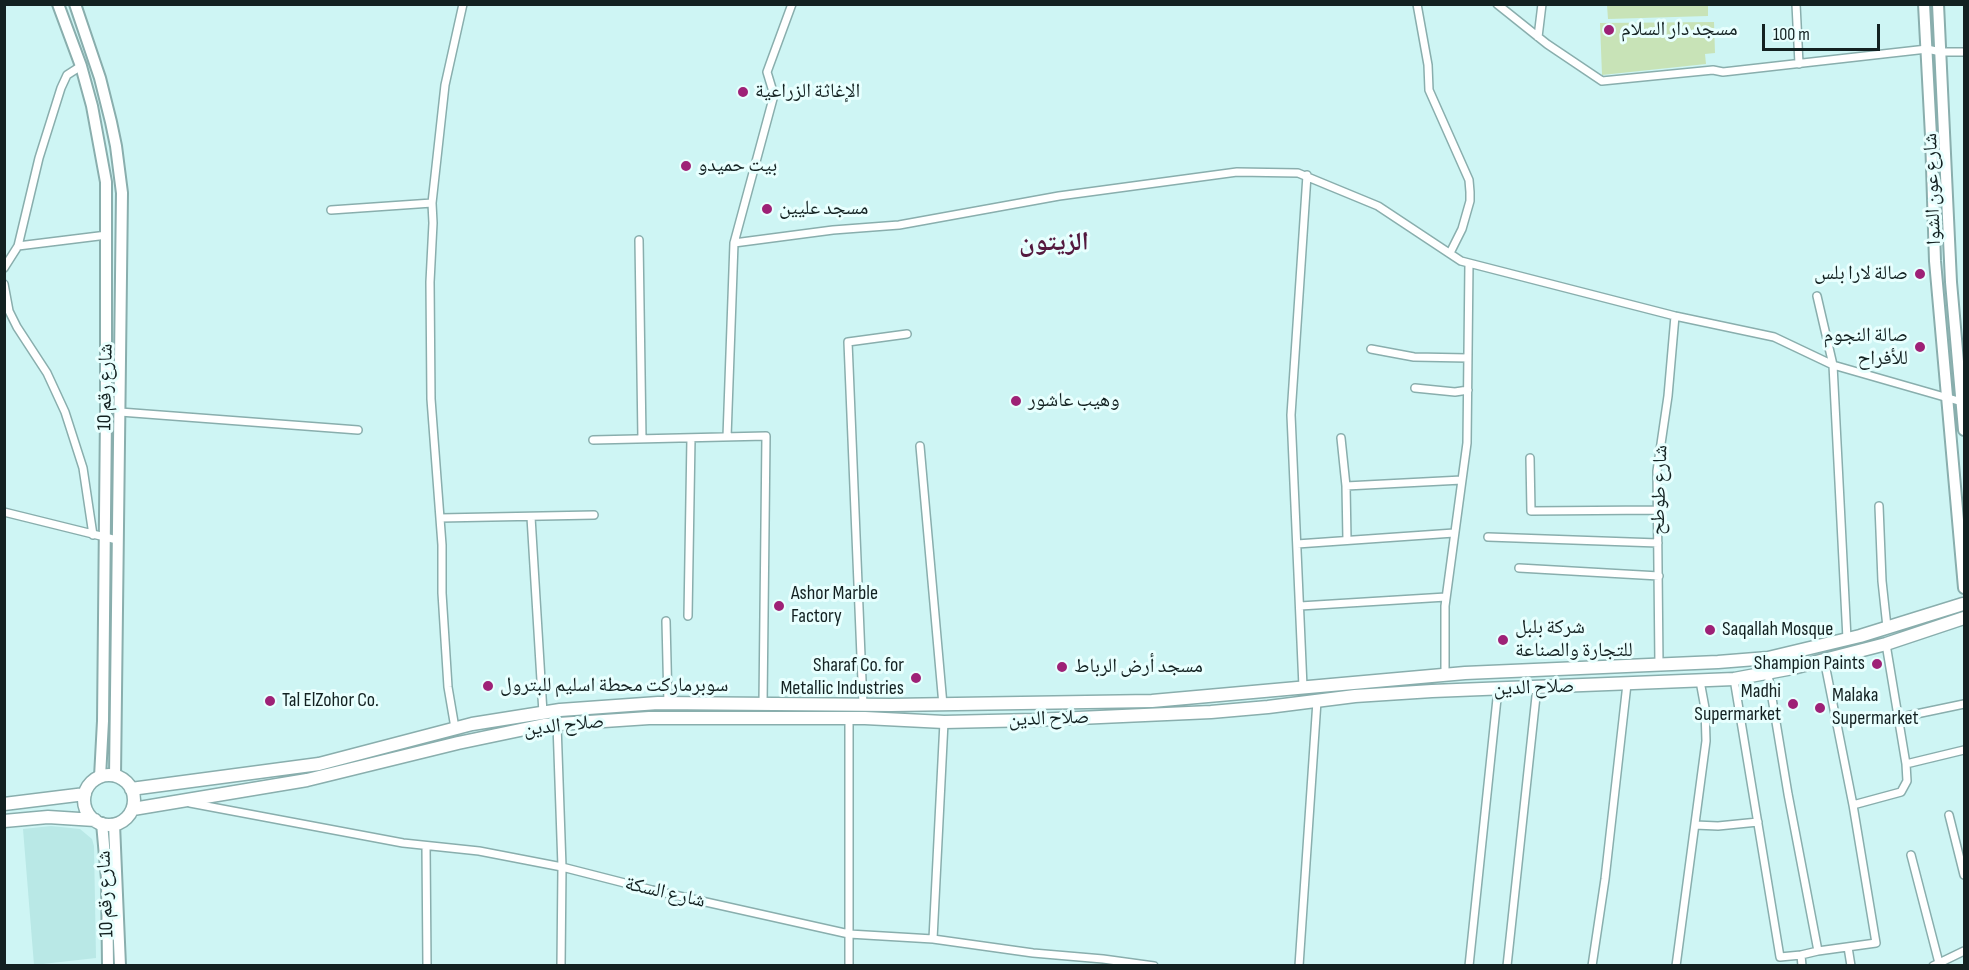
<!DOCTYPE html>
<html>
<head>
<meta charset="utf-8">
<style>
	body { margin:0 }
	#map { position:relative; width:1969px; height:970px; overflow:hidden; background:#cef5f4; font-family:"Sofia Sans Condensed",sans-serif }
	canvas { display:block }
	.frame { position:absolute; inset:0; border:6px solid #132121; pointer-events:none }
	.scale { position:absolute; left:1762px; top:24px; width:118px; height:27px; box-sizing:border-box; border:3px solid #132121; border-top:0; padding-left:8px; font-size:18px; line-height:21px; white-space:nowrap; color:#132121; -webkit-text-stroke:4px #e8fffe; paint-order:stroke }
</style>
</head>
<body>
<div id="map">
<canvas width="1969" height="970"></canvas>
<div class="frame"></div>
<div class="scale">100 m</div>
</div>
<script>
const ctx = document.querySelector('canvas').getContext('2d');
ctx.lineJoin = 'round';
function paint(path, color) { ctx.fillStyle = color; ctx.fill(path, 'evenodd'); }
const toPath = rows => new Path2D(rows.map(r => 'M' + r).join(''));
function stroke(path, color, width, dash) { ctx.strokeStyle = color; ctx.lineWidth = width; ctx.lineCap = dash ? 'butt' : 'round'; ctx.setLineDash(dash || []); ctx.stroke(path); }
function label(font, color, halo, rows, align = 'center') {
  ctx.font = font + ' "Sofia Sans Condensed","Noto Naskh Arabic",sans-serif'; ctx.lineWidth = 6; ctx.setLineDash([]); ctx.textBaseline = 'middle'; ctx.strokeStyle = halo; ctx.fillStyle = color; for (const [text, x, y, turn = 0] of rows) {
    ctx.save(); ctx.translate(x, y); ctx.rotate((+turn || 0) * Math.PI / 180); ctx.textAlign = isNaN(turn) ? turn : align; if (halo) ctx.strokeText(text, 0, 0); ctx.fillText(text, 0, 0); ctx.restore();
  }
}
paint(toPath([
	[51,826,80,829,92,839,94,846,96,958,34,965,23,829]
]), '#b9e8e6');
paint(toPath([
	[1607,5,1708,5,1708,16,1608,19],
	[1714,22,1715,53,1705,54,1706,64,1602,75,1600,23]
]), '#c8e3b7');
const minor = toPath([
	[1417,4,1428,65,1429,90,1469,180,1470,192,1470,201,1462,229,1450,253],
	[1497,4,1547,44,1602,81,1713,70,1723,72,1927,49,1941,52,1964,52],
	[1796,4,1799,64],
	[1538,37,1542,4],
	[432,203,445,85,463,4],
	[331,210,432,203,433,223,430,282,431,399,442,545,442,593,448,687,455,728],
	[639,240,642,439],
	[734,243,833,230,899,225,1059,196,1237,172,1298,173,1378,206,1461,261,1675,316,1774,337,1833,365,1962,402],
	[18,246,107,235],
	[4,268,18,246,39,158,61,88,67,75,81,66],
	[4,284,9,311,17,327,47,373,65,412,83,468,93,535],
	[1817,296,1833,365,1847,639],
	[1371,349,1414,357,1468,358],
	[1415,388,1455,392,1468,390],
	[120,412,358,430],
	[727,437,734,243,774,95,767,72,792,4],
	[1341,438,1346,486,1347,540],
	[593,440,766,436,763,704],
	[920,446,943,705],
	[1530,458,1531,511,1658,510],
	[1346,486,1462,480],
	[1879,506,1882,581,1887,627],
	[4,512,117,540],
	[531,517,543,713],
	[440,518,594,515],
	[1488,537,1658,543],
	[1297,544,1454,533],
	[1519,568,1659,576],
	[1300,606,1446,597],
	[688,616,691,438],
	[666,621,668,704],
	[1886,644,1906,764],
	[1659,665,1657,471,1668,396,1675,316],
	[1768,674,1788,794,1818,951,1801,955,1802,966],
	[1445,675,1445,606,1467,443,1469,263],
	[1734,679,1780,957,1801,955],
	[1303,687,1291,415,1307,175],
	[863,705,848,342,907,334],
	[1897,718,1964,704],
	[849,719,849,966],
	[557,724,562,867,561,966],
	[190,803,403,843,479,851,562,867,652,890,849,934,933,939,1033,953,1103,959,1154,966],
	[1853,805,1901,792,1907,781,1906,764,1964,750],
	[1949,815,1964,875],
	[1695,825,1718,826,1758,822],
	[426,846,427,966],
	[1911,855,1939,963],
	[933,939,944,722],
	[1848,947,1851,966],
	[1818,951,1876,943,1853,805,1824,659],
	[1299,966,1317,701],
	[1469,966,1498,689],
	[1507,966,1537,687],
	[1592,966,1605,879,1627,684],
	[1676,966,1706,741,1705,708,1700,681],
	[1933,966,1964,951]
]);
const secondary = toPath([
	[58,4,81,66,92,106,106,182,106,413,103,721,100,777],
	[75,4,100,78,111,122,116,146,122,193,115,776],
	[1924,4,1931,136,1935,261,1964,588],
	[1938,4,1951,282,1964,430],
	[102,823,107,879,108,966],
	[114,824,120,966]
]);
const trunk = toPath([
	'84 800a25 25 0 1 1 50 0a25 25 0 1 1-50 0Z',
	[131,789,319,764,472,724,560,710,658,703,891,705,1152,701,1465,673,1718,662,1768,658,1860,636,1963,604],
	[4,804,85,794],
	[133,809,307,780,458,743,544,725,649,718,865,718,944,722,1034,720,1211,712,1268,707,1355,696,1432,691,1734,679,1793,668,1886,644,1964,618],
	[4,821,48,817,95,820]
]);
stroke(minor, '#89aead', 10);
stroke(secondary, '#89aead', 14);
stroke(trunk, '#89aead', 15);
stroke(minor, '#fff', 7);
stroke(secondary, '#fff', 10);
stroke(trunk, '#fff', 12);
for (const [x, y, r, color] of [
	[1609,30,6,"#9e2176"],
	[743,92,6,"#9e2176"],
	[686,166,6,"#9e2176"],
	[767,209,6,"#9e2176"],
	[1920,274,6,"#9e2176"],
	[1920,347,6,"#9e2176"],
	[1016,401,6,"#9e2176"],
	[779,606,6,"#9e2176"],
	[1710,630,6,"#9e2176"],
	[1503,640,6,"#9e2176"],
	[1877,664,6,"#9e2176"],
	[1062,667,6,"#9e2176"],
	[916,678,6,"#9e2176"],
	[488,686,6,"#9e2176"],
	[270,701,6,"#9e2176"],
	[1793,704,6,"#9e2176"],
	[1820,708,6,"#9e2176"]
]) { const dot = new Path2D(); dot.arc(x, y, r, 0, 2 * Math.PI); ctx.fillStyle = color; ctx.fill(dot); stroke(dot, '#e8fffe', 2); }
label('20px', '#132121', '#e8fffe', [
	["مسجد دار السلام",1621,30],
	["الإغاثة الزراعية",755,92],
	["بيت حميدو",698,166],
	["مسجد عليين",779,209],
	["صالة لارا بلس",1908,274,"right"],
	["صالة النجوم",1908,336,"right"],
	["للأفراح",1908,359,"right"],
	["وهيب عاشور",1028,401],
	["Ashor Marble",791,594],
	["Factory",791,617],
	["شركة بلبل",1515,628],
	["للتجارة والصناعة",1515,651],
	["Saqallah Mosque",1722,630],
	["Shampion Paints",1865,664,"right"],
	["Sharaf Co. for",904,666,"right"],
	["Metallic Industries",904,689,"right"],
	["مسجد أرض الرباط",1074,667],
	["سوبرماركت محطة اسليم للبترول",500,686],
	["Madhi",1781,692,"right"],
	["Supermarket",1781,715,"right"],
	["Malaka",1832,696],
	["Supermarket",1832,719],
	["Tal ElZohor Co.",282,701]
], 'left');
label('20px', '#132121', '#e8fffe', [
	["شارع عون الشوا",1933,189,-92],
	["شارع رقم 10",106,387,-89],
	["شارع طوطح",1660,490,-88],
	["صلاح الدين",1534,688,-2],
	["صلاح الدين",1049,719,-2],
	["صلاح الدين",564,726,-6],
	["شارع السكة",665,893,13],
	["شارع رقم 10",106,894,-92]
]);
label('bold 26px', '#54193f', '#e8fffe', [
	["الزيتون",1054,243]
]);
</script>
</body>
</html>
